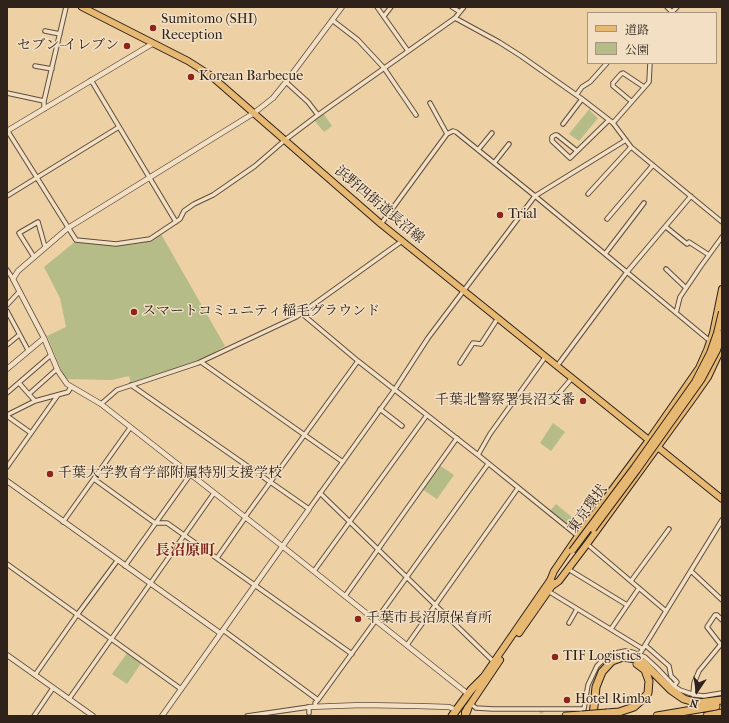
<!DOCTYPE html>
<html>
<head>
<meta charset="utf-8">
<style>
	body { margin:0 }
	#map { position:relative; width:729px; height:723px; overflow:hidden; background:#edd0a4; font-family:"IM FELL French Canon","Noto Serif JP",serif }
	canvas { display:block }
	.frame { position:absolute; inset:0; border:8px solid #2e221b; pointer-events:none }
	.legend { position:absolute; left:587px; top:12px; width:130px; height:52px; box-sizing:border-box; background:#f3e0c4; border:1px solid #a49480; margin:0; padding:5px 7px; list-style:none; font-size:12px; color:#2e221b }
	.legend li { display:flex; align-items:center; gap:8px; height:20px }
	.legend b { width:20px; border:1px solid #a49480 }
	.north { position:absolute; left:677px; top:671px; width:40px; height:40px; -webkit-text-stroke:3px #f3e0c4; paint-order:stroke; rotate:193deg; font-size:11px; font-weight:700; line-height:16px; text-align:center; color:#2e221b }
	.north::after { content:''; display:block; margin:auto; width:14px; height:18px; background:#2e221b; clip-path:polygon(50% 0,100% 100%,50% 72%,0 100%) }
</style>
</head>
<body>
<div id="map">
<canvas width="729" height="723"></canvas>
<div class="frame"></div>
<ul class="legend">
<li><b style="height:5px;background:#e6b872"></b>道路</li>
<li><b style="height:11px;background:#b5bc88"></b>公園</li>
</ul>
<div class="north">N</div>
</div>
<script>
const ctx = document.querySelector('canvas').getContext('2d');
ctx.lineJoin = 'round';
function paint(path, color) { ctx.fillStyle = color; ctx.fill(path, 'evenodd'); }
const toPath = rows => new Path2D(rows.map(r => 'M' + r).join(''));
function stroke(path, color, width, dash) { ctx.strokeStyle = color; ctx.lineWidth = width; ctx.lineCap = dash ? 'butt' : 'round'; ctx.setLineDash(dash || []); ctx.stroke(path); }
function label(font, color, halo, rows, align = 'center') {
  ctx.font = font + ' "IM FELL French Canon","Noto Serif JP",serif'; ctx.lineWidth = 3; ctx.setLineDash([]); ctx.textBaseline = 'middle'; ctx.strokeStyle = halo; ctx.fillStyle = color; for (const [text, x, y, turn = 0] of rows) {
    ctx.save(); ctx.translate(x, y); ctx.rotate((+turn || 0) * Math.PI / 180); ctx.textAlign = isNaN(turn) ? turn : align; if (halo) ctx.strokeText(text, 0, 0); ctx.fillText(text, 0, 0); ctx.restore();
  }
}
paint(toPath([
	[591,107,592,108,590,111,598,118,579,141,569,134],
	[323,113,332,126,324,132,314,120],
	[161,234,225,346,201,360,131,383,129,376,112,380,65,379,47,336,66,327,60,298,44,267,76,241,119,245,153,240],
	[553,423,565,432,551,451,540,443],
	[439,465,454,475,437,499,422,489],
	[556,504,573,518,567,525,550,511],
	[128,652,142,662,127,684,112,674]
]), '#b5bc88');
stroke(toPath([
	[541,710,542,716]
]), '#c7ad89', 3.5, [3.5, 2]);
const minor = toPath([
	[377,7,408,51],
	[452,7,460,12],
	[667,7,672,12],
	[671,13,677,7],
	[384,16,391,7],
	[455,18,499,42,521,56,582,99,613,123,631,147,722,222],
	[332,20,358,40,384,68,416,115],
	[45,31,60,34],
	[35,66,52,69],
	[91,80,176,222],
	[286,82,308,102,318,115],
	[7,93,44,101],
	[577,94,582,87,590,82,607,63],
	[631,101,613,86,613,83,621,74,623,73,644,87],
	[44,109,44,101,66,7],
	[613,123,649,82,650,63],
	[563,124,582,99],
	[7,130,76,240,116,244,150,239,180,219,184,211,194,204,213,195,255,166,285,140,318,115,455,18,464,7],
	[447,134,453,131,456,132,535,196,710,341],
	[478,150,492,133],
	[577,151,557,135,555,135,552,137,552,141,570,158,609,120],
	[494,163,509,144],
	[588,194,631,147],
	[7,196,119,127],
	[607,219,653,165],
	[381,224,447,134,430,103],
	[666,227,687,244,689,242,709,255],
	[605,254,644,203],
	[34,257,19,233,38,222,45,247],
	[666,269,686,288],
	[7,270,13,279],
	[7,305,19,292],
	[7,311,28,350],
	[301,313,358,361,478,455,578,536],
	[676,313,680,297,701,266,722,237],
	[7,345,19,335],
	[201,362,343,462],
	[460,363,473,343,481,344,498,318],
	[557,366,627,272,691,196],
	[19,383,35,401],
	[131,385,309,509,395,389,428,338,535,196,626,140],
	[7,393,51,355],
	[29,394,57,369],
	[555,398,572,378],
	[101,404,117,390,198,363,296,317,402,241],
	[380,409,402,426],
	[7,415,35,401,68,392,71,387],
	[7,416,31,433],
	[478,455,490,434,546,356],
	[7,467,58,395],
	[94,479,155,523,167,523,352,654],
	[320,493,494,662],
	[245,517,358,361],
	[63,522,130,428],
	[587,544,666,611],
	[217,558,245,518],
	[7,564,181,689],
	[125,566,190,475],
	[568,569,627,605],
	[314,571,427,415],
	[691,571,722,600],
	[631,581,669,529],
	[548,591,643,649],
	[345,596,457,438],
	[569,623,577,609],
	[611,629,639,588],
	[223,630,318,700],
	[407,645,518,488],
	[645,645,669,666,671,676,677,682,674,686],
	[721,645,707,627,715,615,717,615,722,620],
	[639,655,722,520],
	[35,675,77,615,117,561],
	[693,695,694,683,699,671,722,643],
	[69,699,214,493],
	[471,704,476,708,493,709,584,709,588,685,597,666,606,657,611,654,625,651,632,652,645,657,657,668,674,686,680,690,695,695,704,696,722,693],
	[316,706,315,703,318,700,376,620,488,464],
	[34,716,53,688],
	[247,716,309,707,309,713]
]);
const tertiary = toPath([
	[342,7,286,82,273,98,254,113,68,228,18,271,13,279,44,338,58,371,67,384,101,404,282,546,468,694],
	[7,131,152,44],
	[7,369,44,338],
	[7,481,220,633],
	[7,655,93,716],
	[309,707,362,705,418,706,449,707,456,710],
	[162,716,309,509]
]);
const primary = toPath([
	[82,7,188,61,210,75,381,224,722,499]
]);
const trunk = toPath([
	[549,583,554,571,578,536,649,440,699,368,707,350,713,333,722,289],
	[552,586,559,581,587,544,694,397,708,377,722,347],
	[519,633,554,583],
	[480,682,551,579],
	[465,712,500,660]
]);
const motorway = toPath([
	[607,713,619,712,634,707,644,698,648,693,649,681,645,670,637,664],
	[452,716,471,690,483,678],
	[465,716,468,708],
	[566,716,582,715],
	[593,716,596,687,602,672,612,661,623,657,636,659,643,662,671,690,684,699,698,703,722,700],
	[657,716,716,706],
	[707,716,722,713]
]);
stroke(minor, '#5e4e3d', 5.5);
stroke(tertiary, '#5e4e3d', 6);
stroke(primary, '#2e221b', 8);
stroke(trunk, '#2e221b', 8);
stroke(motorway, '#2e221b', 9);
stroke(minor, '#f3e0c4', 3.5);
stroke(tertiary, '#f3e0c4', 4.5);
stroke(primary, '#e6b872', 6);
stroke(trunk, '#e6b872', 6);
stroke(motorway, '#e6b872', 7);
const trunkBridge = toPath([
	[593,529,637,470,701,380,717,350,722,334],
	[572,551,634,468,695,382,710,353,717,333,722,312]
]);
const motorwayBridge = toPath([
	[582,715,607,713]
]);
stroke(trunkBridge, '#2e221b', 8, []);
stroke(motorwayBridge, '#2e221b', 9, []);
stroke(trunkBridge, '#e6b872', 6);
stroke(motorwayBridge, '#e6b872', 7);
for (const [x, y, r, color] of [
	[153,28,4,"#8f2418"],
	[127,46,4,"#8f2418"],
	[191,77,4,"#8f2418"],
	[500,215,4,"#8f2418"],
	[134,312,4,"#8f2418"],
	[583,401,4,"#8f2418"],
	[50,474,4,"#8f2418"],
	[358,619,4,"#8f2418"],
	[555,657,4,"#8f2418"],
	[567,700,4,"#8f2418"]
]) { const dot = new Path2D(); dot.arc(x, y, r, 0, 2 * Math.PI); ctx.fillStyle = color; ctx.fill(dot); stroke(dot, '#f3e0c4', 1.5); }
label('14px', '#2e221b', '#f3e0c4', [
	["Sumitomo (SHI)",161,20],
	["Reception",161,36],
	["セブン-イレブン",119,46,"right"],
	["Korean Barbecue",199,77],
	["Trial",508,215],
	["スマートコミュニティ稲毛グラウンド",142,312],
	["千葉北警察署長沼交番",575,401,"right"],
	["千葉大学教育学部附属特別支援学校",58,474],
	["千葉市長沼原保育所",366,619],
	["TIF Logistics",563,657],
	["Hotel Rimba",575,700]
], 'left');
label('14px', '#2e221b', '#f3e0c4', [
	["浜野四街道長沼線",379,205,40],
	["東京環状",588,509,-54]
]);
label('bold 15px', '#7a1f14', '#f3e0c4', [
	["長沼原町",185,551]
]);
</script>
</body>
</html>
